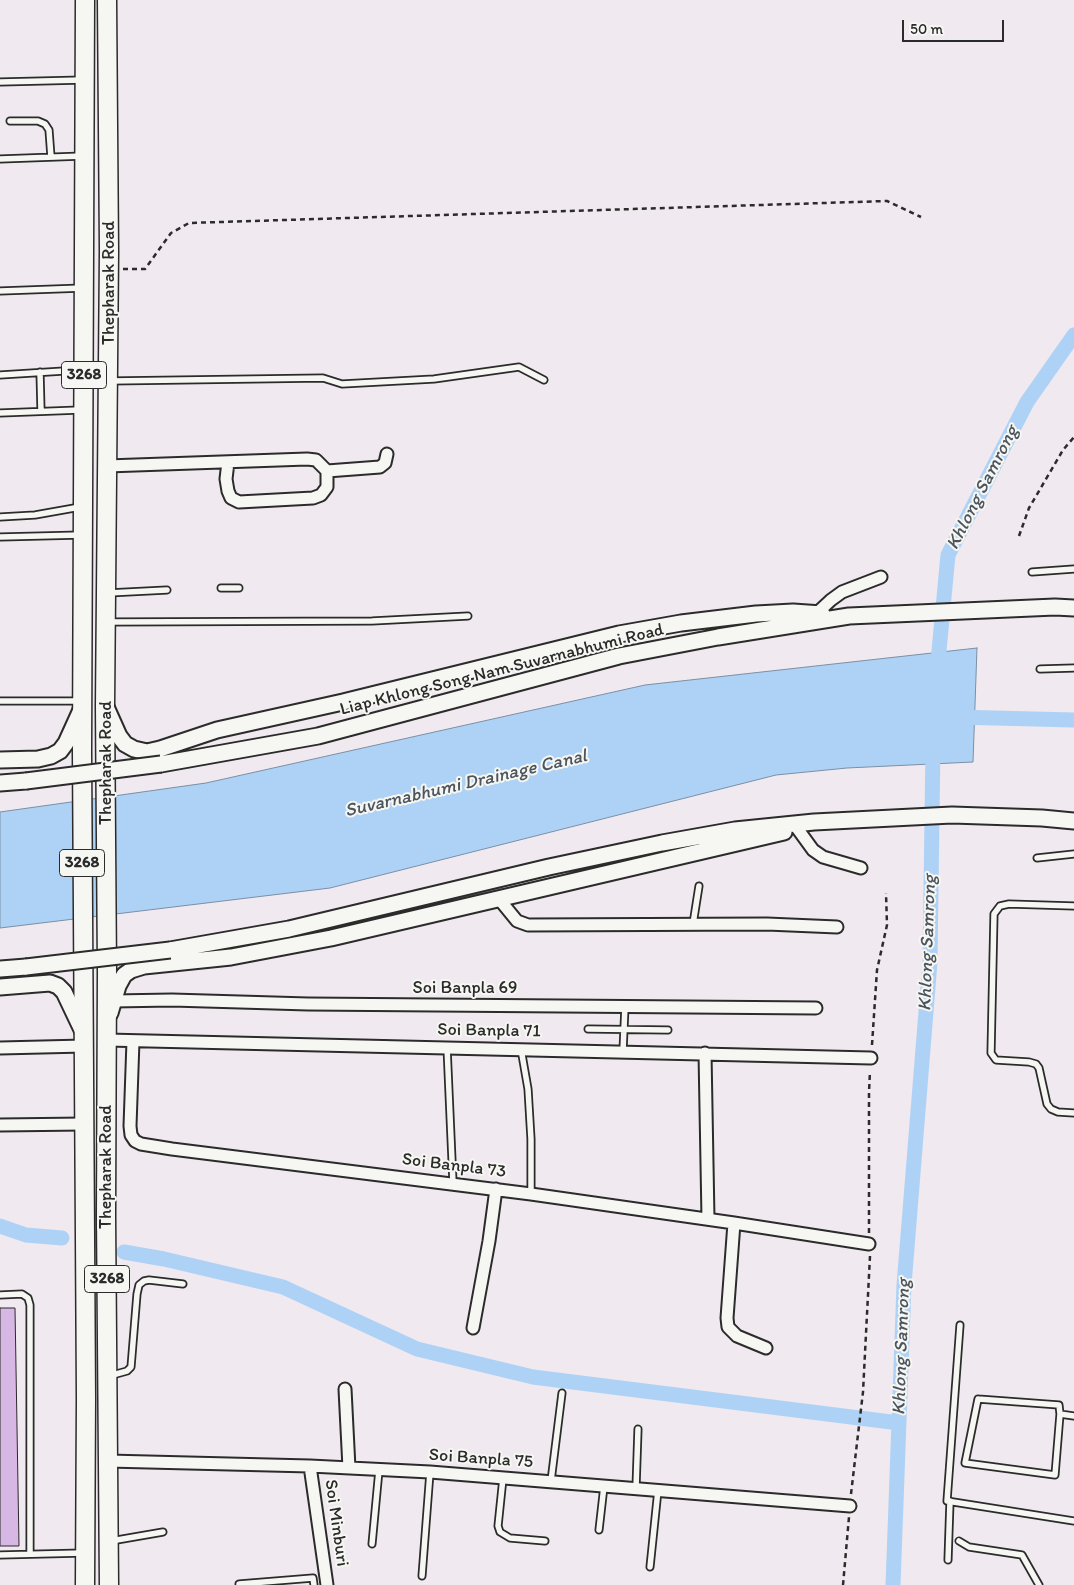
<!DOCTYPE html>
<html>
<head>
<meta charset="utf-8">
<style>
	body { margin:0 }
	#map { position:relative; width:1074px; height:1585px; overflow:hidden; background:#f0e9ef; font-family:Itim,sans-serif }
	canvas { display:block }
	.scale { position:absolute; left:902px; top:20px; width:102px; height:22px; box-sizing:border-box; border:2px solid #2b2b2b; border-top:0; padding-left:6px; font-size:15px; line-height:18px; white-space:nowrap; color:#2b2b2b; -webkit-text-stroke:4px #f6f6f2; paint-order:stroke }
</style>
</head>
<body>
<div id="map">
<canvas width="1074" height="1585"></canvas>
<div class="scale">50 m</div>
</div>
<script>
const ctx = document.querySelector('canvas').getContext('2d');
ctx.lineJoin = 'round';
function paint(path, color) { ctx.fillStyle = color; ctx.fill(path, 'evenodd'); }
const toPath = rows => new Path2D(rows.map(r => 'M' + r).join(''));
function stroke(path, color, width, dash) { ctx.strokeStyle = color; ctx.lineWidth = width; ctx.lineCap = dash ? 'butt' : 'round'; ctx.setLineDash(dash || []); ctx.stroke(path); }
function label(font, color, halo, rows, align = 'center') {
  ctx.font = font + ' Itim,sans-serif'; ctx.lineWidth = 4; ctx.setLineDash([]); ctx.textBaseline = 'middle'; ctx.strokeStyle = halo; ctx.fillStyle = color; for (const [text, x, y, turn = 0] of rows) {
    ctx.save(); ctx.translate(x, y); ctx.rotate((+turn || 0) * Math.PI / 180); ctx.textAlign = isNaN(turn) ? turn : align; if (halo) ctx.strokeText(text, 0, 0); ctx.fillText(text, 0, 0); ctx.restore();
  }
}
const water = toPath([
	[977,648,973,762,847,768,776,775,330,888,0,928,0,812,206,783,645,685,977,648]
]);
paint(water, '#aed2f6');
stroke(water, '#7a8fa5', 1);
stroke(toPath([
	[937,672,948,555,1027,402,1074,335],
	[954,717,1074,720],
	[0,1226,26,1235,62,1238],
	[124,1252,164,1259,283,1287,417,1349,533,1377,899,1423],
	[893,1585,904,1285,930,962,933,745]
]), '#aed2f6', 15);
const building = toPath([
	[0,1308,15,1308,19,1546,0,1546,0,1308]
]);
paint(building, '#d7b7e3');
stroke(building, '#2b2b2b', 1);
const lane = toPath([
	[0,82,83,80],
	[10,121,38,121,45,124,49,130,51,157],
	[0,159,83,156],
	[0,291,83,288],
	[40,372,41,411],
	[0,375,80,370],
	[110,381,323,378,342,384,434,379,519,367,544,380],
	[0,413,80,410],
	[0,517,35,515,80,507],
	[0,537,81,535],
	[1032,572,1074,569],
	[221,588,239,588],
	[108,593,167,590],
	[108,622,372,621,468,616],
	[1040,669,1074,668],
	[0,701,80,701],
	[1037,858,1074,854],
	[1074,906,1009,904,1000,906,994,914,991,1053,996,1060,1029,1062,1036,1064,1039,1068,1047,1104,1051,1109,1058,1112,1074,1113],
	[693,924,699,886],
	[588,1029,668,1030],
	[447,1047,453,1183],
	[521,1049,528,1089,531,1139,531,1194],
	[623,1051,625,1006],
	[0,1295,22,1294,28,1298,30,1305,30,1554],
	[960,1325,947,1501,1074,1521],
	[109,1376,127,1371,131,1367,137,1294,139,1285,144,1281,149,1280,183,1284],
	[978,1399,1059,1405,1060,1414,1055,1475,965,1463,978,1399],
	[1060,1414,1074,1416],
	[503,1478,498,1526,500,1532,510,1538,545,1541],
	[551,1481,562,1393],
	[636,1488,638,1429],
	[599,1530,604,1486],
	[111,1541,163,1532],
	[959,1541,969,1547,1022,1555,1039,1585],
	[372,1544,379,1470],
	[0,1555,83,1553],
	[948,1560,950,1501],
	[650,1567,658,1490],
	[422,1576,430,1472],
	[239,1584,313,1578,314,1585]
]);
const street = toPath([
	[107,466,307,459,316,460,327,471,327,487,321,495,313,498,239,502,231,498,228,491,226,479,228,462],
	[327,471,380,467,385,463,387,454],
	[817,613,831,600,842,592,881,577],
	[797,828,813,850,823,857,861,868],
	[499,899,517,921,528,925,767,924,837,927],
	[113,1001,172,1000,308,1004,816,1008],
	[107,1040,871,1058],
	[133,1041,130,1126,131,1135,135,1141,141,1144,172,1149,531,1194,734,1223,869,1244],
	[0,1048,84,1046],
	[705,1053,708,1219],
	[0,1125,84,1124],
	[734,1223,727,1318,728,1327,737,1336,766,1348],
	[473,1328,489,1241,496,1189],
	[345,1389,349,1468],
	[108,1461,310,1466,430,1472,850,1506],
	[310,1466,327,1585]
]);
const secondary = toPath([
	[106,707,119,736,125,744,134,749,147,752,160,749,217,730,343,702,619,634,681,623,756,614,793,612,822,614],
	[0,760,38,759,51,756,60,751,66,743,81,710],
	[161,764,318,736,619,656,718,637,849,616,1055,607,1074,608],
	[0,783,26,781],
	[170,950,289,929,549,867,662,843,735,830,814,822,952,815,1042,818,1074,821],
	[0,969,26,967],
	[0,987,50,983,58,986,64,992,84,1034],
	[110,1013,118,986,124,975,131,970,144,966,231,957,331,938,784,832]
]);
const primary = toPath([
	[85,0,82,751,86,1399,85,1585],
	[107,0,109,251,105,706,107,972,106,1215,109,1585]
]);
stroke(lane, '#2b2b2b', 9);
stroke(street, '#2b2b2b', 15);
stroke(secondary, '#2b2b2b', 19);
stroke(primary, '#2b2b2b', 21);
stroke(toPath([
	[123,269,145,269,171,233,189,223,887,201,921,217],
	[1019,536,1029,508,1063,450,1074,437],
	[872,1045,877,970,887,925,886,893],
	[869,1233,869,1092,870,1071],
	[851,1494,863,1392,870,1256],
	[843,1585,849,1517]
]), '#2b2b2b', 2.5, [5, 4]);
stroke(lane, '#f6f6f2', 5.5);
stroke(street, '#f6f6f2', 11);
stroke(secondary, '#f6f6f2', 15);
stroke(primary, '#f6f6f2', 18);
const secondaryBridge = toPath([
	[26,781,161,764],
	[26,967,170,950]
]);
stroke(secondaryBridge, '#2b2b2b', 19, []);
stroke(secondaryBridge, '#f6f6f2', 15);
for (const [x, y, w] of [
	[84,375,45],
	[82,863,45],
	[107,1279,45]
]) { const box = new Path2D(); box.roundRect(x - w / 2, y - 13.5, w, 27, 4); ctx.fillStyle = '#f6f6f2'; ctx.fill(box); stroke(box, '#2b2b2b', 1); }
label('bold 16px', '#2b2b2b', null, [
	["3268",84,375],
	["3268",82,863],
	["3268",107,1279]
]);
label('18px', '#2b2b2b', '#f6f6f2', [
	["Thepharak Road",109,283,-90],
	["Liap Khlong Song Nam Suvarnabhumi Road",502,670,-14],
	["Thepharak Road",106,763,-90],
	["Soi Banpla 69",465,988],
	["Soi Banpla 71",489,1031,1],
	["Soi Banpla 73",454,1166,7],
	["Thepharak Road",106,1167,-90],
	["Soi Banpla 75",481,1459,4],
	["Soi Minburi",336,1523,82]
]);
label('italic 19px', '#4c555e', '#f6f6f2', [
	["Khlong Samrong",983,488,-63],
	["Suvarnabhumi Drainage Canal",466,784,-13],
	["Khlong Samrong",928,943,-88],
	["Khlong Samrong",902,1347,-88]
]);
</script>
</body>
</html>
